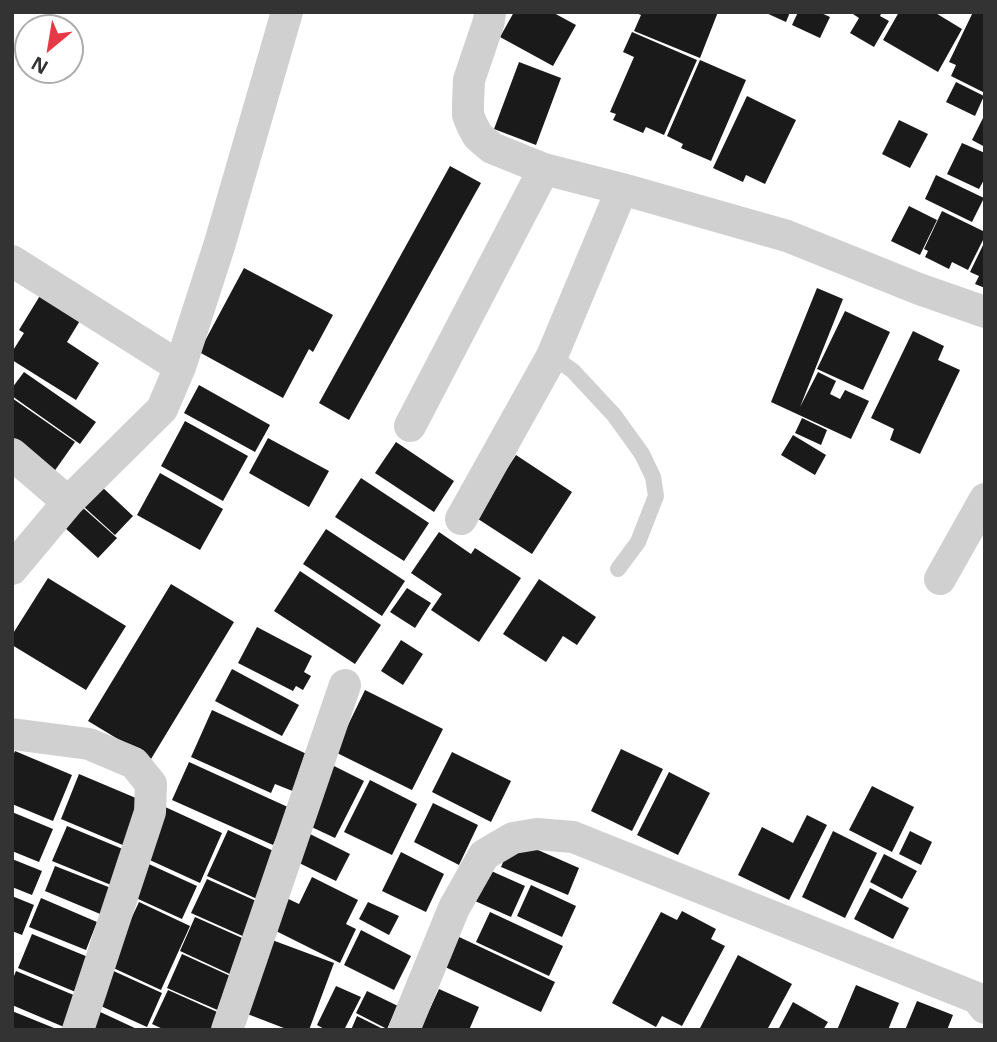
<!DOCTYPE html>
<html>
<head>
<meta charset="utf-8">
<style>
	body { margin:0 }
	#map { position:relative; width:997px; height:1042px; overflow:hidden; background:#fff; font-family:"Open Sans",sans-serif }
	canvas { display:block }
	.frame { position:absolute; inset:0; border:14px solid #333; pointer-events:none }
	.north { position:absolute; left:14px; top:14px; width:70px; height:70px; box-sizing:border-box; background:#fff; border:2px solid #adadad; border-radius:50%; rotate:210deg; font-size:19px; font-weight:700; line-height:28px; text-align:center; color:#333 }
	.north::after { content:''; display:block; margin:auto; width:24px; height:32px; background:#e63946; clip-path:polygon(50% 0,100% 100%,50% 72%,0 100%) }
</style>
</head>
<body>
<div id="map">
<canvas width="997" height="1042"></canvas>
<div class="frame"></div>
<div class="north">N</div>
</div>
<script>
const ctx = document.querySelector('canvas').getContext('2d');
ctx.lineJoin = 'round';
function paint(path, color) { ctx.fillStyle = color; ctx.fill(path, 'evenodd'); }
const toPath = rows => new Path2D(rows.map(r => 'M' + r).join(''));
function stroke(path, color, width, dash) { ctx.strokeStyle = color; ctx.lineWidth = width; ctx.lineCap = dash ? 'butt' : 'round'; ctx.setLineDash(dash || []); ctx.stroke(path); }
paint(toPath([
	[514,12,552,12,576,25,553,66,500,37],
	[633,12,718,12,700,58,634,31,641,15],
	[764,12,790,12,786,22],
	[798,12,819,12,830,17,820,38,792,25],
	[850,12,882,12,880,16,889,21,874,47,850,33,859,18],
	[899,12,934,12,962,29,938,72,883,40],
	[973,12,985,12,985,93,951,76,956,65,949,62],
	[632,32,697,60,664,135,646,127,643,133,613,120,616,114,610,112,634,57,623,52],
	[700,60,746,80,711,161,681,148,683,144,667,136],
	[519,62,561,78,536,145,494,129],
	[956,82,984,96,975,116,946,102],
	[747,96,796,120,765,184,746,175,743,182,713,168],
	[985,114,985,147,972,140],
	[899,120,928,134,910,168,882,154],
	[962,143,985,153,985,178,979,189,947,174],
	[450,166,481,183,349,420,319,403],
	[936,175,984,198,972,222,925,199],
	[909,206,937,220,920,255,891,241],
	[942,211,985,232,985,236,968,270,952,262,949,269,925,257,928,251,924,249],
	[985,241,985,288,975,284,979,276,970,272],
	[244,268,333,315,313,352,309,349,283,398,199,352],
	[817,288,843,299,800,407,818,372,836,381,830,394,840,399,845,390,869,401,851,439,771,402],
	[41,294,81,319,67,342,99,363,76,400,12,360,12,352,24,333,19,330],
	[845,311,890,332,863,390,817,369],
	[913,331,944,346,938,360,960,370,920,454,890,440,894,429,871,418],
	[24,372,96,422,80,444,12,396,12,388],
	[199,385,270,425,255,452,184,413],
	[12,398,75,442,51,476,12,448],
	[802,418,827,430,821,445,795,433],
	[185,421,248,456,223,501,161,466],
	[793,435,826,455,815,475,781,455],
	[268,438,329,471,309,507,249,473],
	[396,442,454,481,434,512,375,473],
	[516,455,572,492,532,554,475,517],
	[160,473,223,509,200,550,137,515],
	[361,478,429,523,404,561,335,517],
	[101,486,133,516,115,535,83,506],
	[81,506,117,538,98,558,63,526],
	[326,529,405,581,382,616,303,564],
	[439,532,471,554,475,548,521,578,479,642,431,610,442,594,411,573],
	[300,571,381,625,355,664,274,611],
	[48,578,126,626,86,690,12,645,12,635],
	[539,579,596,617,577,645,563,636,546,662,503,634],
	[171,584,234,622,151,759,88,721],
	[407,588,431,603,415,628,390,612],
	[257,627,312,656,304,672,311,676,303,690,296,686,293,691,238,663],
	[401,640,423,654,403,685,381,671],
	[232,669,299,705,282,736,215,701],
	[365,690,443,729,412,790,335,752],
	[212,710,311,756,295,792,275,784,271,793,191,757],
	[621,749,663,769,632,831,591,811],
	[15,751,72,775,53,821,12,804,12,758],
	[452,752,511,781,491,822,432,792],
	[189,762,290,808,273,845,172,800],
	[332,765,364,781,335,838,303,823],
	[669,772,710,793,678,855,637,835],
	[79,774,143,801,125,846,61,819],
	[370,780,417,804,392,855,344,832],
	[872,786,914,807,892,852,849,830],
	[433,803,478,825,459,865,414,842],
	[163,806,222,833,200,883,141,856],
	[12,812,53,829,39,862,12,851],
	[807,815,827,825,789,900,738,875,762,827,793,843],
	[67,826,130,852,116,887,52,861],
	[228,830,278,853,257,899,207,876],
	[304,831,350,854,336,881,291,859],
	[833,831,877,853,845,918,802,897],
	[910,831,932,842,921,865,899,854],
	[513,839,579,868,568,895,501,867],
	[401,852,444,874,426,912,382,891],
	[884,854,917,871,902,899,870,882],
	[12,859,42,871,32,895,12,887],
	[140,860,197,886,182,919,125,893],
	[55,866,116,890,105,916,45,891],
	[480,866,525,886,511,917,466,897],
	[312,877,358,900,346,924,356,929,340,963,264,925,280,895,299,904],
	[207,879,263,904,247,938,191,913],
	[531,885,576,906,562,937,517,916],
	[870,888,909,908,893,939,854,919],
	[12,896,34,905,22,935,12,931],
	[41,898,97,922,86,950,29,927],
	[139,902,190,926,161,990,109,966],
	[368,902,399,916,389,935,359,919],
	[682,911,716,929,711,939,725,946,682,1026,662,1016,656,1027,612,1003,661,912,677,920],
	[490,912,563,946,549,976,476,942],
	[195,917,249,941,234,976,180,951],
	[361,930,411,956,394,990,344,965],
	[32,934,93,959,78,993,18,968],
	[457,936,555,982,541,1012,443,966],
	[264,937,334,963,309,1030,289,1030,237,1010],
	[182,954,237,979,222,1012,167,988],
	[738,955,792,984,767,1030,699,1030],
	[107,968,162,993,147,1027,92,1002],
	[16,971,76,996,64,1027,12,1005,12,981],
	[856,985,899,1003,888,1030,837,1030],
	[336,986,361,997,344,1030,326,1030,317,1025],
	[439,989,479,1007,469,1030,420,1030],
	[168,990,224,1015,217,1030,165,1030,152,1024],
	[367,991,398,1006,387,1029,356,1013],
	[917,1001,953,1015,947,1030,905,1030],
	[793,1002,828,1022,823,1030,778,1030],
	[96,1010,139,1030,87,1030],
	[12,1011,59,1030,12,1030],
	[357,1016,385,1030,351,1030]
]), '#1a1a1a');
stroke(toPath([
	[552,356,573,371,614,415,642,454,653,477,656,496,638,542,618,569]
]), '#d0d0d0', 16);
stroke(toPath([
	[490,12,489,21,469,80,468,103,468,115,472,125,478,136,492,148,544,169,622,189,787,236,919,289,985,312],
	[12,261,180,367],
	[410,426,544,169],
	[12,454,68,502],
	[461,519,552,356,622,189],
	[12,569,68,502,162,409,180,367,220,243,287,12],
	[940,579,985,499],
	[12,734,89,744,134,763,151,784,150,812,78,1030],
	[227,1030,345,685],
	[404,1030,454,908,484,855,513,838,537,834,573,837,977,998,985,1008]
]), '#d0d0d0', 32);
</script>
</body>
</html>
